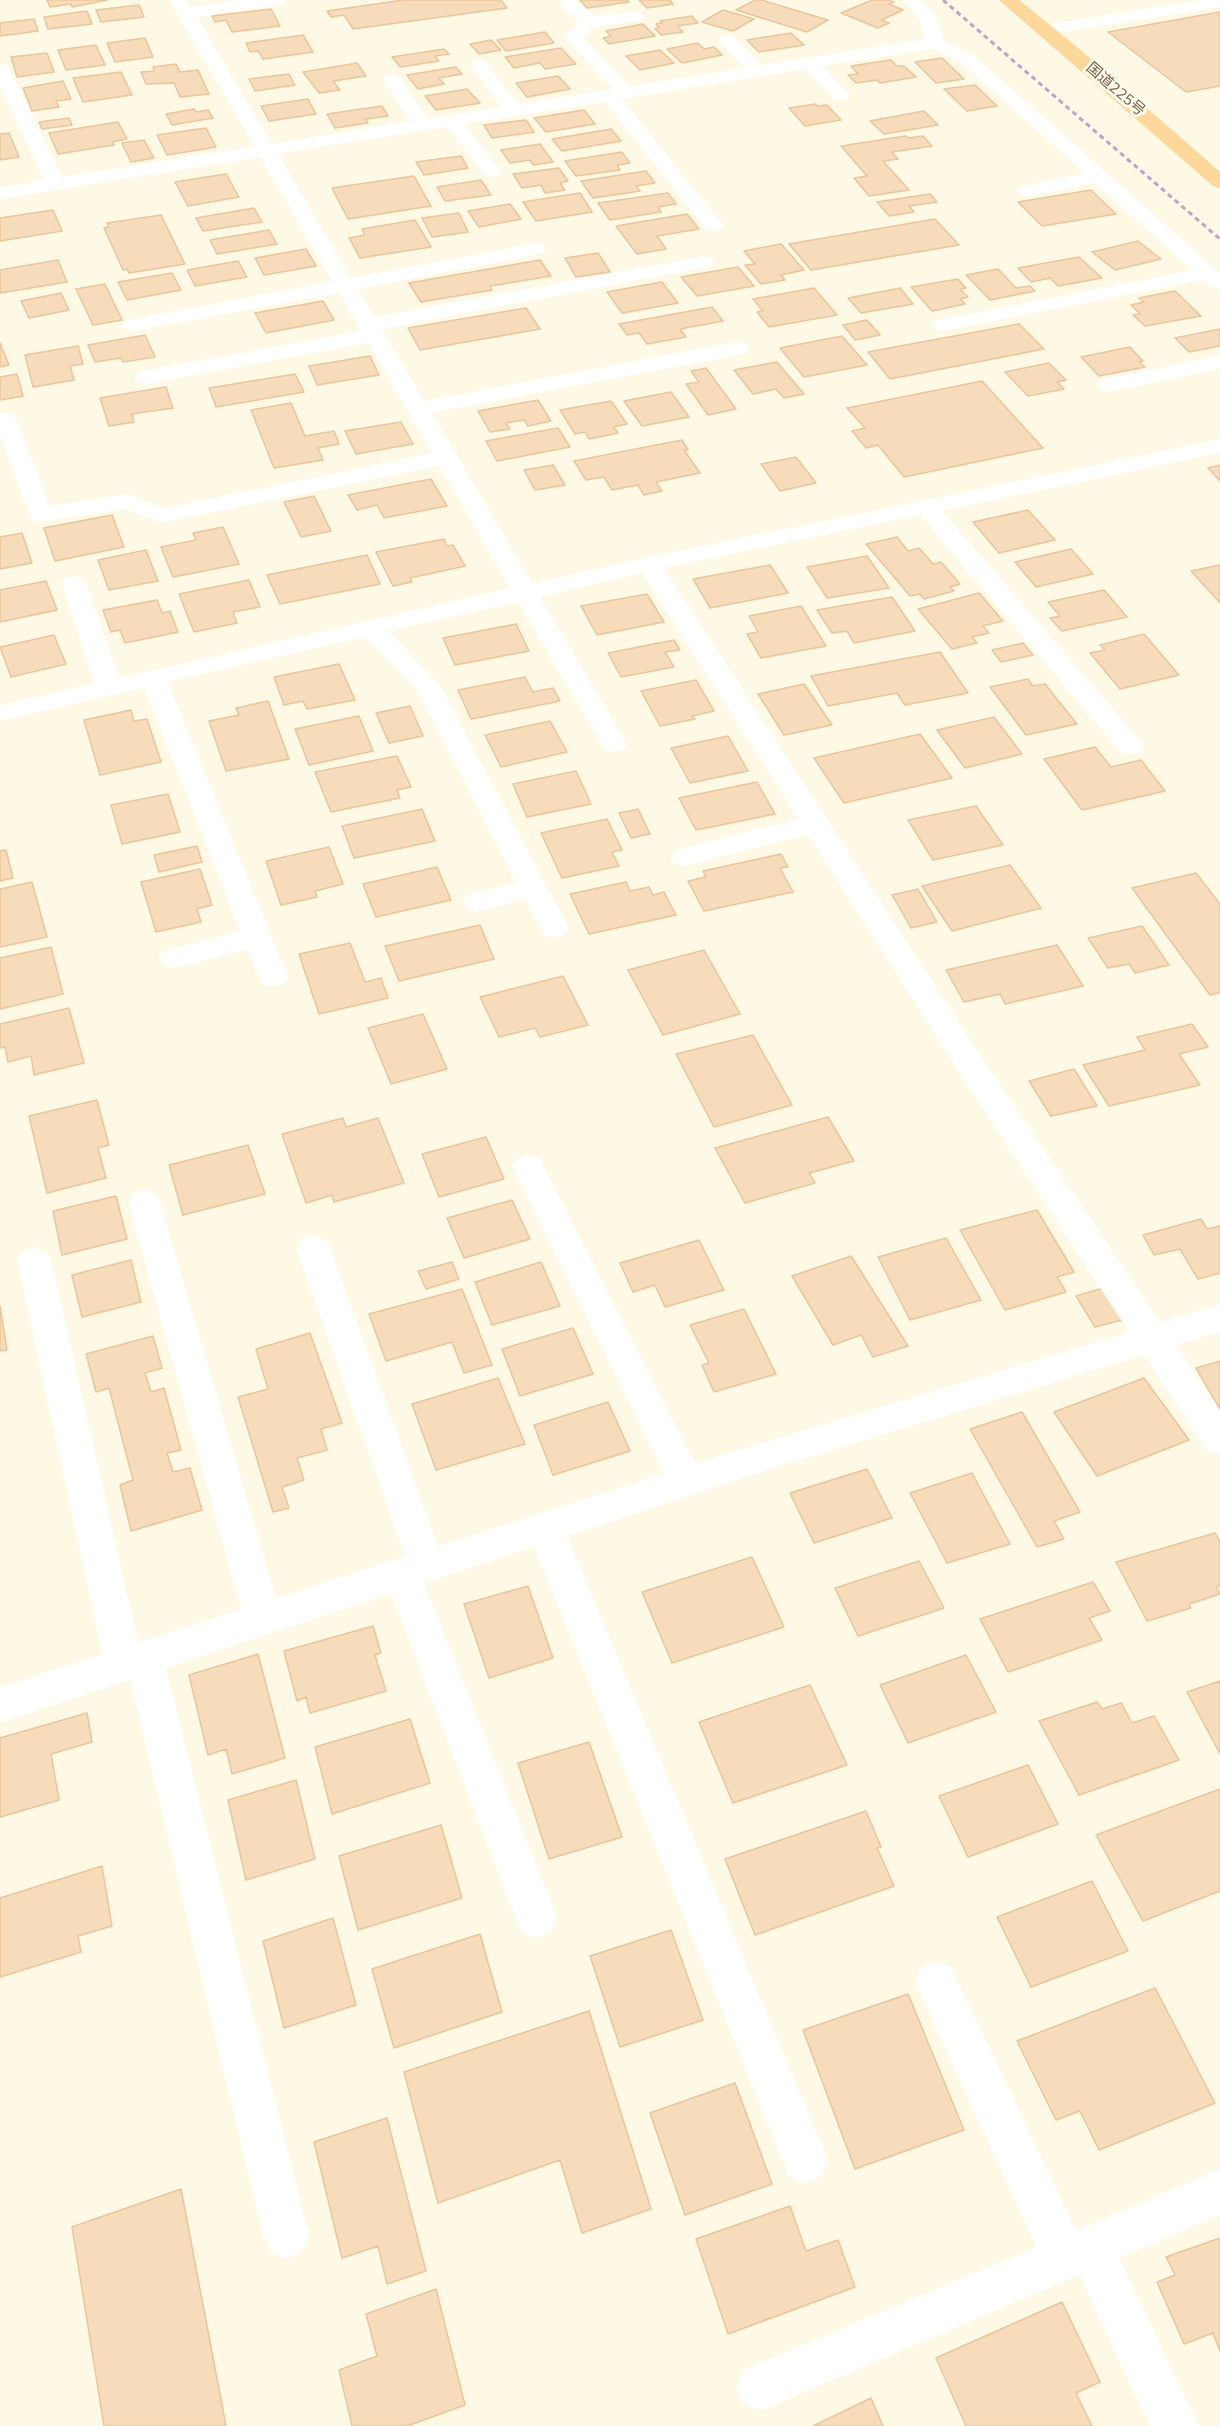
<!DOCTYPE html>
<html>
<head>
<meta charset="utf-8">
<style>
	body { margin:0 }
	canvas { display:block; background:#fef9e5 }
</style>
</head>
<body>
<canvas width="1220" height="2426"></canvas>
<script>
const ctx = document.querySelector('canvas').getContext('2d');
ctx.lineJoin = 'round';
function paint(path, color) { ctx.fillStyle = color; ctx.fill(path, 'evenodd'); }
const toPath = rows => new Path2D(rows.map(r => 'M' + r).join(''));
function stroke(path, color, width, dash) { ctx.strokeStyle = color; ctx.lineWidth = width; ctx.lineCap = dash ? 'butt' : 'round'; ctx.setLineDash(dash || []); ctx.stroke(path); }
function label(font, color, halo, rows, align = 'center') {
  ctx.font = font + ' "Nunito Sans","Noto Sans JP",sans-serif'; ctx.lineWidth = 6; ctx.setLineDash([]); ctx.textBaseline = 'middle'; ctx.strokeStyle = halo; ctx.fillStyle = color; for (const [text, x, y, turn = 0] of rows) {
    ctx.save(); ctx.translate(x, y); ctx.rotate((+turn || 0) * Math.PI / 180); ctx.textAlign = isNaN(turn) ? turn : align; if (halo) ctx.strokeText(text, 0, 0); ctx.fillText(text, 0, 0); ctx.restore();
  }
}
const building = toPath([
	[47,0,107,0,72,7,71,4,50,7,47,0],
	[403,0,501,0,507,8,353,29,344,15,331,17,327,11,403,0],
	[580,0,627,0,629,2,587,8,580,0],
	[639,0,670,0,673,4,647,8,639,0],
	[755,0,761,0,828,20,807,32,736,10,755,0],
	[872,0,888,0,894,2,889,4,903,10,881,20,889,23,878,28,841,13,872,0],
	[139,5,144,17,101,22,96,10,139,5],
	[271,9,280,26,232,32,226,20,215,22,212,16,271,9],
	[723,10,754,19,733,31,702,22,723,10],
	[87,11,92,24,48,29,44,17,87,11],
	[1220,12,1220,86,1186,92,1108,32,1220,12],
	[692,16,698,23,677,26,683,32,661,35,655,29,659,28,656,24,662,23,660,21,692,16],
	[34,19,38,31,0,36,0,23,34,19],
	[643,24,655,36,609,44,603,38,611,36,606,31,643,24],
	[545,32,554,43,506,51,497,40,545,32],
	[791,33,804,45,759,52,747,40,791,33],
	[303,35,313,52,263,59,258,51,250,52,246,43,303,35],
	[145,38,153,57,115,62,107,43,145,38],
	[491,40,501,50,479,54,470,44,491,40],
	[698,43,704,49,714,47,722,55,682,63,667,49,698,43],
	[96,45,105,65,66,70,58,50,96,45],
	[561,48,576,64,545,69,540,63,514,68,505,57,561,48],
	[444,49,449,54,435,56,439,61,400,67,392,57,444,49],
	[660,50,674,63,640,70,626,56,660,50],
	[47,53,54,72,17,77,11,57,47,53],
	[942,58,964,79,936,83,915,62,942,58],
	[891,60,897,66,904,66,916,77,880,83,877,80,856,83,848,75,858,74,851,66,891,60],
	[357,63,366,76,333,81,340,90,319,93,303,72,357,63],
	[176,64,180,72,198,70,209,94,180,97,174,83,146,84,141,72,154,71,153,67,176,64],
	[456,67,462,74,439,78,444,84,418,89,407,75,456,67],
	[121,72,132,95,83,102,73,78,121,72],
	[289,74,295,85,255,91,249,79,289,74],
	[558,76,570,89,527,97,516,83,558,76],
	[63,81,71,99,56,101,59,107,32,111,23,88,63,81],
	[975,85,997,106,967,111,944,89,975,85],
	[467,89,480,103,436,110,425,96,467,89],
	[308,99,316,114,269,121,261,106,308,99],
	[816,104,818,106,827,105,841,120,805,126,789,108,816,104],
	[382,106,388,116,366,119,368,123,335,128,327,114,382,106],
	[194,109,196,112,208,110,213,118,172,125,166,114,194,109],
	[584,110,595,124,546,132,534,118,584,110],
	[924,111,938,125,884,134,870,121,924,111],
	[69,118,72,125,42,129,39,122,69,118],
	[526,120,534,132,492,138,484,125,526,120],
	[118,122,127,139,112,142,114,145,58,154,49,133,118,122],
	[206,128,216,147,167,155,157,135,206,128],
	[611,129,621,141,562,151,552,139,611,129],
	[9,133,19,157,0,160,0,134,9,133],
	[906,136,908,138,923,136,932,146,892,152,898,159,883,161,909,190,869,196,854,178,867,176,841,146,906,136],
	[144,140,154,158,131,162,122,143,144,140],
	[540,144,553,162,533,165,530,160,510,163,501,150,540,144],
	[622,152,630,163,617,165,620,170,576,176,565,161,622,152],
	[461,156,468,168,424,175,416,162,461,156],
	[559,168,568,181,560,183,565,190,545,193,541,185,522,188,513,174,559,168],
	[646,171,655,183,636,186,640,191,593,198,581,181,646,171],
	[226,174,239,197,188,206,175,182,226,174],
	[414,176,431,206,348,219,332,188,414,176],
	[481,180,491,195,445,201,437,187,481,180],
	[1091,190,1116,214,1042,226,1018,202,1091,190],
	[580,193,592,212,536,221,523,202,580,193],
	[668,193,676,204,658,207,661,212,610,220,598,203,668,193],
	[930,194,937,202,909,206,914,212,889,216,877,202,930,194],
	[510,204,521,219,479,227,468,211,510,204],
	[254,208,262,222,203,231,196,218,254,208],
	[53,210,62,231,0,241,0,218,53,210],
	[459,213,468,232,432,237,422,218,459,213],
	[687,214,699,229,657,236,666,249,637,254,616,226,687,214],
	[161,215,185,264,129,273,127,269,123,270,104,228,109,227,107,223,161,215],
	[935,219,959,245,811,270,789,244,935,219],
	[415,220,431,247,360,258,349,238,365,235,362,229,415,220],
	[269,230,277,244,217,254,210,240,269,230],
	[1138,241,1161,259,1115,270,1092,252,1138,241],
	[781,244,804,270,781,275,785,280,761,284,745,265,755,264,744,251,781,244],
	[306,249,316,266,264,275,255,258,306,249],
	[598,253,610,272,576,277,565,258,598,253],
	[1079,257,1102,278,1058,286,1050,278,1031,282,1018,268,1079,257],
	[58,260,67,282,0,293,0,270,58,260],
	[540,260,551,276,490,286,492,290,421,302,409,283,540,260],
	[238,261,247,277,195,286,187,270,238,261],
	[738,267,754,286,697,296,681,277,738,267],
	[998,269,1016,288,1030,286,1035,291,990,300,966,275,998,269],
	[172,273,181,290,127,300,118,282,172,273],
	[958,279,966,288,960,289,968,297,960,299,965,304,932,311,911,287,958,279],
	[662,282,678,303,622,313,607,292,662,282],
	[105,284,122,320,93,325,76,289,105,284],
	[814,288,837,315,769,327,757,312,763,311,753,299,814,288],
	[900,288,913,304,861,313,848,298,900,288],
	[1175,291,1201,316,1145,326,1133,315,1140,314,1131,305,1144,302,1139,298,1175,291],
	[61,293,69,310,29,318,21,301,61,293],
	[323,301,334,320,266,333,255,313,323,301],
	[712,307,723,321,680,329,686,337,647,344,639,333,627,335,619,324,712,307],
	[526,308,540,329,420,350,408,328,526,308],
	[867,320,880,335,855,340,843,325,867,320],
	[1019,324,1044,349,890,379,868,352,1019,324],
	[1220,329,1220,346,1189,352,1175,338,1220,329],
	[145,335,155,357,123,362,121,358,95,362,88,345,145,335],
	[842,336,867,365,804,377,780,348,842,336],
	[0,343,9,365,0,367,0,343],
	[78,346,83,364,70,366,74,380,33,387,25,355,78,346],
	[1130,347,1143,361,1139,362,1145,367,1099,376,1081,357,1130,347],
	[370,356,379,375,317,385,309,366,370,356],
	[777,362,804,394,784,398,776,389,753,394,734,370,777,362],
	[1049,363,1066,380,1057,382,1064,389,1028,396,1005,372,1049,363],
	[706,368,736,409,708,415,686,384,699,382,691,371,706,368],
	[17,374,23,396,0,400,0,377,17,374],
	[295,374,304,392,216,407,209,388,295,374],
	[982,381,1043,448,904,477,878,445,866,448,852,431,865,428,847,408,982,381],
	[166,387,173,408,132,414,134,422,109,426,100,398,166,387],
	[671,392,689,417,642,426,624,401,671,392],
	[538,400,551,421,528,426,524,420,506,423,510,429,490,432,478,411,538,400],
	[611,401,627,424,613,427,618,433,589,439,585,432,575,434,560,410,611,401],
	[291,403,305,436,334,431,339,444,318,448,323,460,274,468,251,410,291,403],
	[401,422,413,444,356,454,345,431,401,422],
	[558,428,570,447,497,461,486,441,558,428],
	[682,440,688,450,684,450,700,473,656,482,662,491,644,495,638,485,612,490,604,477,586,480,574,461,682,440],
	[796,457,816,483,780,491,761,464,796,457],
	[553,465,565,485,535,490,524,470,553,465],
	[1220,465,1220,481,1208,468,1220,465],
	[431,479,447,506,384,518,377,505,357,510,348,495,431,479],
	[314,496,331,531,301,537,284,502,314,496],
	[1028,510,1055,540,999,553,973,522,1028,510],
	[112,515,124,547,55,561,44,528,112,515],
	[223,527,239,564,173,577,161,547,196,540,193,533,223,527],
	[22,533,32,563,0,569,0,537,22,533],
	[897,537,908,551,919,548,933,564,941,562,960,584,950,587,954,591,924,599,920,594,910,596,866,544,897,537],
	[444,539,447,546,453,545,465,566,410,578,412,582,393,586,376,552,444,539],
	[1071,549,1093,574,1036,587,1015,562,1071,549],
	[146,550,158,581,109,590,98,560,146,550],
	[367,555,380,584,280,604,267,575,367,555],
	[867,556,889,588,827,598,807,567,867,556],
	[770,565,788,593,710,608,693,579,770,565],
	[1220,565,1220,603,1191,571,1220,565],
	[249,580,260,607,233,612,237,623,194,632,179,594,249,580],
	[46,581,57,610,0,622,0,590,46,581],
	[1104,590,1127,617,1062,631,1050,618,1060,616,1048,602,1104,590],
	[979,593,1003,621,983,626,989,633,972,637,977,643,952,649,918,609,979,593],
	[647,594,664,622,597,635,581,606,647,594],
	[892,597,915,631,854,643,847,631,832,633,817,610,892,597],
	[157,600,162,613,170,611,178,632,125,643,120,630,111,632,103,610,157,600],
	[801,606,826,646,761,658,747,634,758,632,749,616,801,606],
	[516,624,529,651,455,665,443,638,516,624],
	[1144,634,1179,675,1120,689,1090,653,1105,650,1100,645,1144,634],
	[54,635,66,664,11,677,0,647,54,635],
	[674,640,680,650,665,652,674,667,621,677,608,653,674,640],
	[1023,643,1033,655,1001,662,992,650,1023,643],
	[940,652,968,693,905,705,897,693,828,706,811,676,940,652],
	[339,664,355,700,307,709,303,701,284,705,274,677,339,664],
	[525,677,533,692,553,688,560,701,471,719,458,690,525,677],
	[1028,679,1033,686,1045,684,1077,724,1026,735,990,687,1028,679],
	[696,680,714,711,692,716,695,719,660,726,641,691,696,680],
	[804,684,832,725,784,735,758,694,804,684],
	[268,701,289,759,226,771,209,721,239,715,236,708,268,701],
	[410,706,423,736,389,743,376,713,410,706],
	[131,710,134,721,147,719,161,762,100,775,84,720,131,710],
	[359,716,373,751,309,765,295,729,359,716],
	[994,717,1022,754,965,768,937,730,994,717],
	[550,721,567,752,501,767,485,735,550,721],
	[920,734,952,778,844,803,814,758,920,734],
	[728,736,748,771,690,783,671,748,728,736],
	[1095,747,1111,767,1141,760,1165,791,1082,810,1044,759,1095,747],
	[397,756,411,787,397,790,400,798,331,812,315,772,397,756],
	[576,771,591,804,527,817,513,784,576,771],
	[757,782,775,814,696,830,679,798,757,782],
	[168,794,180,832,122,844,111,805,168,794],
	[976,806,1003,845,933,860,908,820,976,806],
	[422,809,435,841,354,858,342,826,422,809],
	[638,809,650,834,631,838,619,813,638,809],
	[607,819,622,850,612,852,619,866,562,878,541,833,607,819],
	[197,846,202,862,159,872,154,855,197,846],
	[329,847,343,884,315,891,317,897,281,905,266,861,329,847],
	[6,850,13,878,0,881,0,851,6,850],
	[781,854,788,867,780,868,793,892,704,911,688,881,706,877,703,871,781,854],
	[1010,865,1041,908,952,931,922,886,1010,865],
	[437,867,451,900,376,917,363,884,437,867],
	[200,869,212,905,197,909,201,922,156,932,141,882,200,869],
	[1196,873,1220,904,1220,993,1210,995,1132,888,1196,873],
	[32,882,47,937,0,947,0,889,32,882],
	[626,882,630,891,649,887,653,895,664,892,676,915,589,934,570,894,626,882],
	[918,889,937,922,911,928,892,895,918,889],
	[480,925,494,959,399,981,385,946,480,925],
	[1142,926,1169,965,1135,973,1129,964,1108,968,1088,938,1142,926],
	[350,943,365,982,381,978,388,998,319,1014,299,954,350,943],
	[1057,945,1083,986,1005,1004,1000,994,964,1002,946,970,1057,945],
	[51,947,63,994,0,1009,0,958,51,947],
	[704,950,740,1014,663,1035,628,970,704,950],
	[563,976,588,1025,540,1037,535,1028,499,1037,480,997,563,976],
	[69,1008,84,1063,34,1075,31,1056,8,1062,5,1047,0,1048,0,1024,69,1008],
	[423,1014,447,1069,391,1084,368,1028,423,1014],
	[1192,1024,1208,1047,1179,1054,1200,1085,1109,1106,1083,1065,1145,1050,1137,1037,1192,1024],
	[753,1035,792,1105,714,1127,676,1054,753,1035],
	[1074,1069,1097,1106,1051,1116,1029,1081,1074,1069],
	[97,1100,109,1145,98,1148,106,1178,47,1193,29,1116,97,1100],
	[828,1117,854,1161,809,1173,815,1183,745,1203,715,1148,828,1117],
	[343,1118,346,1127,378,1118,404,1183,334,1202,332,1195,306,1203,282,1134,343,1118],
	[486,1137,504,1179,439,1197,422,1154,486,1137],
	[248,1145,265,1194,183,1215,169,1165,248,1145],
	[116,1196,127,1239,62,1255,53,1211,116,1196],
	[512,1200,530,1239,464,1258,447,1218,512,1200],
	[1037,1210,1074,1272,1057,1277,1066,1292,1005,1310,960,1230,1037,1210],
	[1201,1219,1207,1229,1220,1226,1220,1273,1198,1279,1180,1249,1154,1255,1143,1235,1201,1219],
	[946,1238,981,1300,910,1320,878,1257,946,1238],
	[699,1240,724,1290,665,1307,655,1285,633,1292,620,1263,699,1240],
	[851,1256,908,1346,873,1357,861,1335,833,1345,792,1276,851,1256],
	[131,1260,141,1302,82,1317,72,1275,131,1260],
	[452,1262,459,1279,426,1289,418,1271,452,1262],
	[541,1262,560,1306,492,1325,475,1282,541,1262],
	[1103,1288,1122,1320,1095,1327,1076,1296,1103,1288],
	[462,1289,492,1365,464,1373,452,1342,386,1361,369,1314,462,1289],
	[0,1306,7,1350,0,1351,0,1306],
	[744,1309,776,1374,714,1392,702,1365,709,1363,690,1325,744,1309],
	[573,1328,593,1374,520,1396,502,1349,573,1328],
	[310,1333,342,1423,321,1429,327,1450,297,1458,304,1480,282,1487,289,1508,273,1512,238,1397,268,1389,256,1349,310,1333],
	[153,1336,162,1368,145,1373,151,1392,164,1388,181,1450,167,1453,173,1472,190,1468,202,1510,131,1531,120,1485,133,1480,109,1388,96,1392,86,1354,153,1336],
	[1220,1361,1220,1409,1196,1368,1220,1361],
	[498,1378,525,1444,436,1470,412,1404,498,1378],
	[1144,1378,1189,1440,1097,1476,1054,1412,1144,1378],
	[608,1402,630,1451,553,1475,534,1425,608,1402],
	[1022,1412,1080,1512,1054,1521,1064,1539,1037,1547,970,1429,1022,1412],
	[867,1469,892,1518,814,1543,790,1493,867,1469],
	[972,1473,1010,1544,947,1563,910,1493,972,1473],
	[1215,1533,1220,1542,1220,1586,1216,1587,1220,1594,1189,1604,1191,1608,1147,1621,1116,1562,1215,1533],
	[752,1557,784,1627,672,1663,642,1592,752,1557],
	[919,1561,944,1608,858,1636,835,1588,919,1561],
	[1093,1582,1110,1611,1089,1618,1102,1640,1008,1672,980,1619,1093,1582],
	[528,1586,553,1658,489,1678,464,1604,528,1586],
	[373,1626,381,1653,375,1655,386,1691,310,1713,306,1697,297,1701,284,1651,373,1626],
	[258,1654,285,1758,232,1774,226,1749,208,1755,189,1675,258,1654],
	[966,1655,996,1712,908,1743,880,1685,966,1655],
	[1220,1681,1220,1754,1187,1692,1220,1681],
	[810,1685,847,1765,733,1803,699,1722,810,1685],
	[1097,1702,1102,1709,1121,1703,1132,1723,1154,1716,1179,1760,1079,1795,1039,1721,1097,1702],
	[87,1713,92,1742,51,1754,59,1800,0,1817,0,1738,87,1713],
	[410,1719,430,1783,332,1814,315,1747,410,1719],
	[589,1742,622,1837,549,1859,518,1763,589,1742],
	[1028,1765,1058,1824,968,1857,939,1796,1028,1765],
	[296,1780,315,1859,246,1880,228,1800,296,1780],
	[1220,1789,1220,1891,1143,1921,1096,1835,1220,1789],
	[866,1811,881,1847,877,1848,894,1886,755,1935,725,1859,866,1811],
	[441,1825,462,1898,358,1930,339,1856,441,1825],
	[102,1866,112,1926,78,1936,81,1952,0,1977,0,1898,102,1866],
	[1092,1881,1128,1951,1031,1987,997,1917,1092,1881],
	[333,1918,356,2005,284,2028,263,1941,333,1918],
	[671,1930,703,2020,620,2047,590,1956,671,1930],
	[480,1934,502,2012,394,2048,372,1969,480,1934],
	[1155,1988,1215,2103,1099,2150,1080,2111,1056,2120,1017,2041,1155,1988],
	[908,1994,964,2130,855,2169,803,2030,908,1994],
	[589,2011,651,2209,582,2233,560,2160,438,2203,404,2072,589,2011],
	[735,2083,772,2184,685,2215,650,2113,735,2083],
	[387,2118,426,2271,387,2284,378,2246,342,2258,314,2142,387,2118],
	[181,2189,226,2426,104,2426,72,2227,181,2189],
	[790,2206,806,2251,838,2240,855,2287,728,2334,696,2239,790,2206],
	[1220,2238,1220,2351,1213,2333,1184,2344,1157,2282,1175,2275,1166,2257,1220,2238],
	[436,2289,465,2405,407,2426,352,2426,339,2370,377,2356,366,2314,436,2289],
	[1062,2302,1100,2382,1076,2393,1092,2426,966,2426,936,2358,1062,2302],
	[871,2398,883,2426,813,2426,871,2398]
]);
paint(building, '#f6dcbb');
stroke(building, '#eac69a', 1.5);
paint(toPath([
	[169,0,187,0,191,7,240,0,286,0,283,4,277,5,197,17,272,144,410,121,383,80,385,76,392,74,399,76,428,119,501,107,470,65,473,61,479,60,485,61,518,104,612,89,564,37,579,22,562,8,559,4,563,0,574,0,594,16,635,11,641,12,644,16,641,20,595,27,583,37,630,86,743,68,718,40,721,36,727,35,733,36,761,65,925,39,919,19,903,0,921,0,937,18,943,40,972,54,1220,273,1220,290,1213,288,1203,280,943,331,935,330,932,325,935,320,943,319,1192,270,1095,183,1027,197,1020,195,1017,191,1020,187,1084,173,960,62,933,49,823,66,850,95,848,99,841,101,834,99,805,69,622,99,724,226,721,230,714,232,707,230,605,102,464,124,501,171,498,175,491,177,484,175,447,127,278,154,351,278,536,243,543,245,546,249,543,253,536,255,358,289,375,317,703,256,710,258,713,262,710,266,703,268,382,329,424,401,738,341,746,343,749,348,746,353,738,355,432,413,532,583,649,557,1220,439,1220,453,942,511,1140,740,1144,746,1140,752,1130,754,1120,752,920,515,664,568,975,1047,1160,1322,1220,1304,1220,1332,1176,1345,1220,1411,1220,1455,1207,1451,1144,1355,748,1476,567,1536,828,2160,821,2176,805,2183,789,2176,534,1547,424,1583,557,1917,551,1932,536,1938,521,1932,515,1917,391,1594,166,1668,309,2236,302,2252,286,2259,270,2252,263,2236,130,1680,0,1723,0,1687,102,1654,17,1260,22,1251,34,1247,46,1251,51,1260,138,1642,241,1609,128,1202,132,1193,144,1189,156,1193,160,1202,276,1598,405,1556,296,1248,301,1239,313,1235,325,1239,330,1248,438,1546,664,1473,512,1167,517,1158,528,1155,539,1158,695,1463,1129,1332,953,1063,808,835,685,866,675,864,671,857,675,850,798,819,642,573,540,597,627,744,624,750,614,752,604,750,601,744,518,602,389,631,441,687,569,928,564,935,554,938,544,935,524,899,477,912,467,909,462,902,467,895,516,882,417,691,365,637,168,682,288,977,284,984,273,987,262,984,247,950,174,968,163,965,159,958,163,951,240,931,144,688,0,721,0,705,94,683,62,583,65,578,74,576,83,578,86,583,119,678,510,588,439,466,161,523,125,509,41,522,32,520,29,515,0,436,0,413,13,414,16,419,50,506,128,494,164,508,432,453,368,343,146,384,138,382,135,377,138,372,146,370,361,331,339,293,133,331,125,330,122,325,125,320,133,319,332,281,260,157,0,199,0,187,44,180,0,87,0,63,6,64,9,68,62,177,254,146,169,0],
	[1200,0,1220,0,1220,7,1044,35,1038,34,1035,30,1038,26,1044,25,1200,0],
	[1220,355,1220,369,1109,392,1101,390,1098,385,1101,380,1109,378,1220,355],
	[936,1961,951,1967,1076,2230,1220,2169,1220,2215,1119,2258,1199,2426,1150,2426,1079,2275,760,2411,743,2404,736,2387,743,2370,1036,2247,915,1982,921,1967,936,1961]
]), '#fff');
paint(toPath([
	[999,0,1019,0,1077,47,1220,172,1220,188,1213,186,999,0]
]), '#fed79a');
stroke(toPath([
	[943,0,1220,239]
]), '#bea2c9', 3, [5, 4]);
label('15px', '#796248', '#fffbed', [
	["国道225号",1115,90,41]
]);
</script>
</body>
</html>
